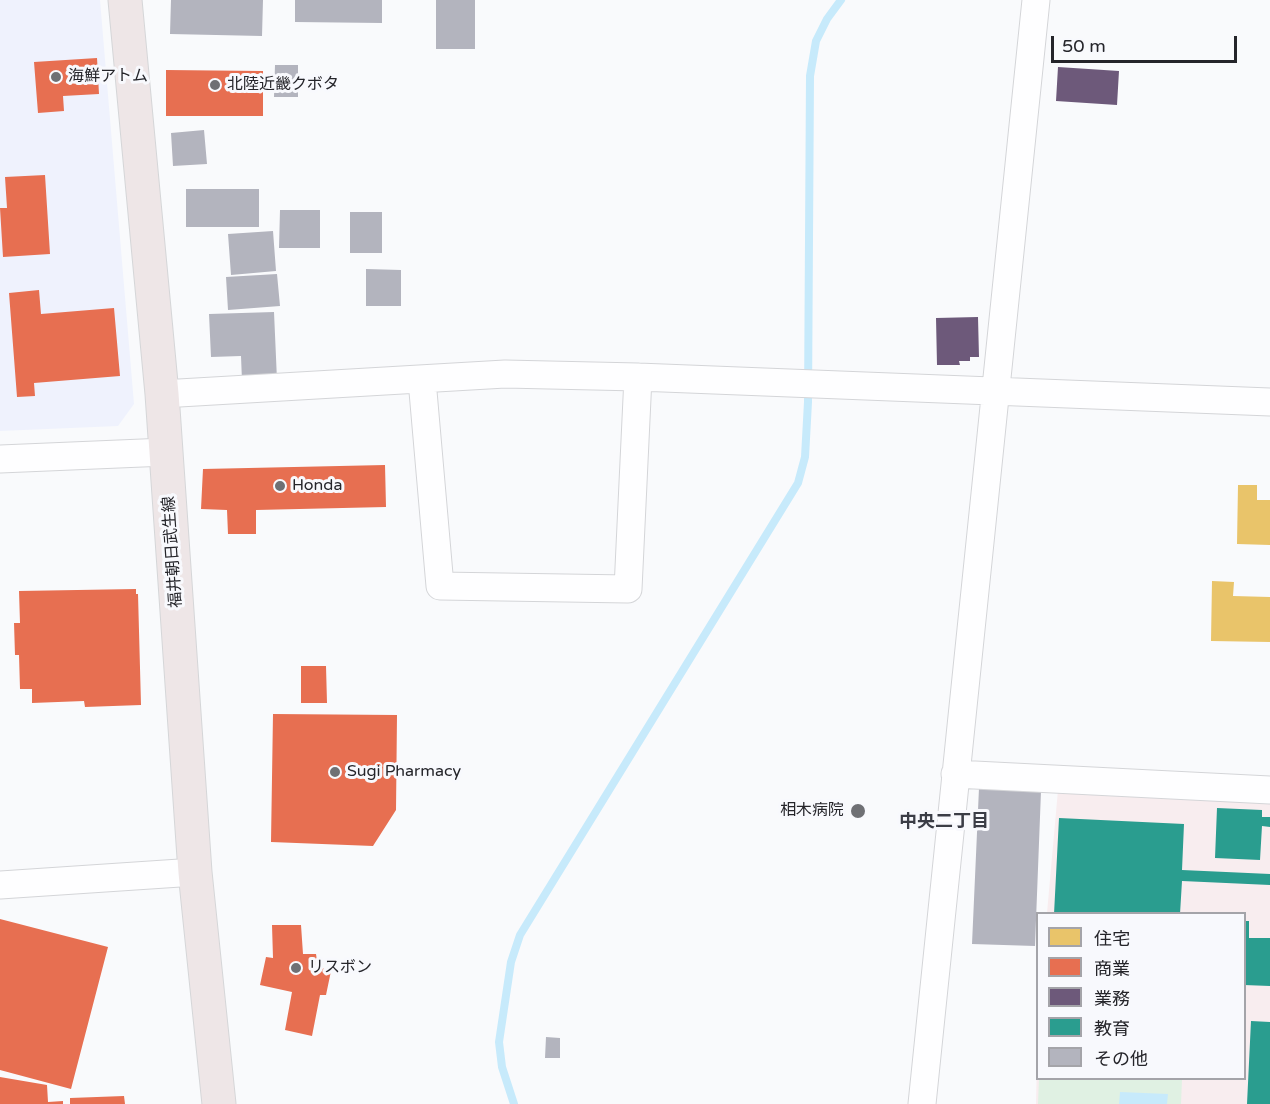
<!DOCTYPE html>
<html>
<head>
<meta charset="utf-8">
<style>
	body { margin:0 }
	#map { position:relative; width:1270px; height:1104px; overflow:hidden; background:#f9fafc; font-family:"Varela Round","Noto Sans JP",sans-serif }
	canvas { display:block }
	.legend { position:absolute; left:1036px; top:912px; width:210px; height:168px; box-sizing:border-box; background:#f8f9fd; border:2px solid #a4a4a9; margin:0; padding:8px 10px; list-style:none; font-size:18px; color:#25252a }
	.legend li { display:flex; align-items:center; gap:12px; height:30px }
	.legend b { width:30px; border:2px solid #a4a4a9 }
	.scale { position:absolute; left:1051px; top:36px; width:186px; height:27px; box-sizing:border-box; border:3px solid #25252a; border-top:0; padding-left:8px; font-size:18px; line-height:21px; white-space:nowrap; color:#25252a; -webkit-text-stroke:4px #f8f9fd; paint-order:stroke }
</style>
</head>
<body>
<div id="map">
<canvas width="1270" height="1104"></canvas>
<ul class="legend">
<li><b style="height:16px;background:#e9c46a"></b>住宅</li>
<li><b style="height:16px;background:#e76f51"></b>商業</li>
<li><b style="height:16px;background:#6d597a"></b>業務</li>
<li><b style="height:16px;background:#2a9d8f"></b>教育</li>
<li><b style="height:16px;background:#b3b4be"></b>その他</li>
</ul>
<div class="scale">50 m</div>
</div>
<script>
const ctx = document.querySelector('canvas').getContext('2d');
ctx.lineJoin = 'round';
function paint(path, color) { ctx.fillStyle = color; ctx.fill(path, 'evenodd'); }
const toPath = rows => new Path2D(rows.map(r => 'M' + r).join(''));
function stroke(path, color, width, dash) { ctx.strokeStyle = color; ctx.lineWidth = width; ctx.lineCap = dash ? 'butt' : 'round'; ctx.setLineDash(dash || []); ctx.stroke(path); }
function label(font, color, halo, rows, align = 'center') {
  ctx.font = font + ' "Varela Round","Noto Sans JP",sans-serif'; ctx.lineWidth = 6; ctx.setLineDash([]); ctx.textBaseline = 'middle'; ctx.strokeStyle = halo; ctx.fillStyle = color; for (const [text, x, y, turn = 0] of rows) {
    ctx.save(); ctx.translate(x, y); ctx.rotate((+turn || 0) * Math.PI / 180); ctx.textAlign = isNaN(turn) ? turn : align; if (halo) ctx.strokeText(text, 0, 0); ctx.fillText(text, 0, 0); ctx.restore();
  }
}
paint(toPath([
	[0,0,100,0,134,404,118,426,0,431]
]), '#eff2fd');
paint(toPath([
	[1058,790,1270,798,1270,1104,1036,1104,1037,1057,1038,1078,1244,1078,1244,914,1047,913]
]), '#f8edef');
paint(toPath([
	[1039,1079,1182,1079,1181,1104,1038,1104]
]), '#e0f1e3');
paint(toPath([
	[1120,1092,1168,1094,1167,1104,1119,1104]
]), '#c7eafb');
paint(toPath([
	[1238,485,1257,485,1257,500,1270,500,1270,545,1237,544],
	[1212,581,1234,582,1233,596,1270,597,1270,642,1211,641]
]), '#e9c46a');
paint(toPath([
	[97,58,99,94,63,96,64,111,38,113,34,62],
	[166,70,263,71,263,116,166,116],
	[45,175,50,254,3,257,0,208,7,208,5,177],
	[39,290,41,314,114,308,120,376,34,383,35,396,17,397,9,293],
	[385,465,386,507,256,510,256,534,228,534,227,510,201,509,203,469],
	[136,589,136,594,138,594,141,705,85,707,84,701,32,703,32,689,20,689,19,655,15,655,14,623,20,623,19,591],
	[301,666,326,666,327,703,301,703],
	[273,714,397,715,396,810,373,846,271,842],
	[0,919,108,947,71,1089,0,1070],
	[272,925,301,925,303,954,316,954,318,967,331,971,326,995,320,995,312,1036,285,1030,292,992,260,985,266,957,273,958],
	[0,1077,47,1085,48,1102,63,1101,63,1104,0,1104],
	[124,1096,125,1104,70,1104,70,1098]
]), '#e76f51');
paint(toPath([
	[1058,67,1119,71,1117,105,1056,101],
	[978,317,979,357,970,357,970,361,959,361,960,365,937,365,936,318]
]), '#6d597a');
paint(toPath([
	[1217,808,1262,810,1262,817,1270,817,1270,827,1262,826,1260,860,1215,858],
	[1059,818,1184,824,1182,870,1270,874,1270,885,1182,881,1180,914,1054,914],
	[1244,921,1249,921,1249,938,1270,938,1270,986,1244,985],
	[1251,1021,1270,1022,1270,1104,1247,1104]
]), '#2a9d8f');
stroke(toPath([
	[514,1104,502,1067,499,1042,511,962,520,935,798,483,805,457,808,402,810,76,816,41,827,19,841,0]
]), '#c7eafb', 8);
paint(toPath([
	[171,0,263,0,262,36,170,34],
	[295,0,382,0,382,23,295,22],
	[436,0,475,0,475,49,436,49],
	[275,65,298,65,298,97,274,97],
	[204,130,207,164,173,166,171,133],
	[186,189,259,189,259,227,186,227],
	[280,210,320,210,320,248,279,248],
	[350,212,382,212,382,253,350,253],
	[273,231,276,271,231,275,228,234],
	[366,269,401,270,401,306,366,306],
	[277,274,280,306,228,310,226,277],
	[274,312,277,380,242,381,241,356,211,357,209,314],
	[979,788,1041,791,1035,946,972,944],
	[546,1037,560,1038,560,1058,545,1058]
]), '#b3b4be');
const minor = toPath([
	[422,380,440,586,628,589,638,377],
	[162,394,505,374,638,377,1270,402],
	[0,459,166,452],
	[955,774,1270,790],
	[0,885,195,872],
	[922,1104,1036,0]
]);
const primary = toPath([
	[125,0,162,394,195,872,219,1104]
]);
stroke(minor, '#d4d5d8', 29);
stroke(primary, '#d5d6d8', 35);
stroke(minor, '#fefeff', 27);
stroke(primary, '#eee6e7', 33);
for (const [x, y, r, color] of [
	[56,77,6,"#6f7074"],
	[215,85,6,"#6f7074"],
	[280,486,6,"#6f7074"],
	[335,772,6,"#6f7074"],
	[858,811,8,"#6f7074"],
	[296,968,6,"#6f7074"]
]) { const dot = new Path2D(); dot.arc(x, y, r, 0, 2 * Math.PI); ctx.fillStyle = color; ctx.fill(dot); stroke(dot, '#f8f9fd', 2); }
label('16px', '#25252a', '#f8f9fd', [
	["海鮮アトム",68,77],
	["北陸近畿クボタ",227,85],
	["Honda",292,486],
	["Sugi Pharmacy",347,772],
	["相木病院",844,811,"right"],
	["リスボン",308,968]
], 'left');
label('16px', '#25252a', '#f8f9fd', [
	["福井朝日武生線",173,552,-94]
]);
label('bold 18px', '#3b3d46', '#f8f9fd', [
	["中央二丁目",944,822]
]);
</script>
</body>
</html>
